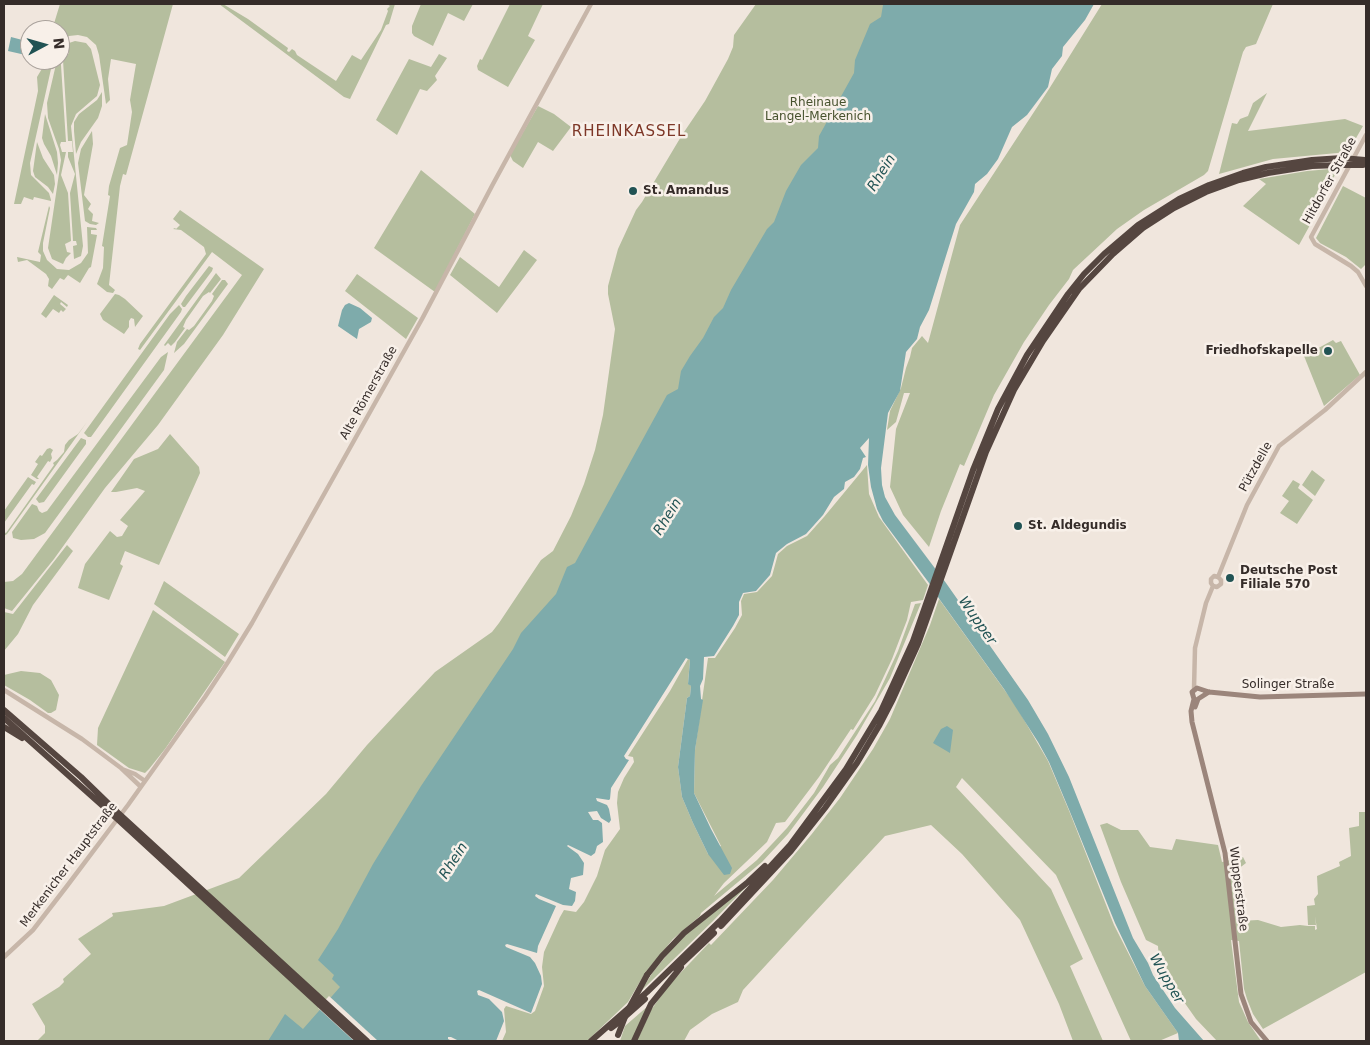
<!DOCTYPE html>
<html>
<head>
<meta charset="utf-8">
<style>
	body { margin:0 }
	#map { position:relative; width:1370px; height:1045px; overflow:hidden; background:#f0e6dd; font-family:"DejaVu Sans",sans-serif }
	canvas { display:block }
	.frame { position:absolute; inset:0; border:5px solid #352c29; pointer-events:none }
	.north { position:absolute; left:20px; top:20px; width:50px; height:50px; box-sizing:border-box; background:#f8f0e9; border:1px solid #aaa29c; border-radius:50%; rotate:84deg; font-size:14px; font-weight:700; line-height:20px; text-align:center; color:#352c29 }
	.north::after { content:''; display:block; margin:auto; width:18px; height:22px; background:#215354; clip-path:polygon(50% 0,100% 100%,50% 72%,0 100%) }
</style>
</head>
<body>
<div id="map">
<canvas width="1370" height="1045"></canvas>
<div class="frame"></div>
<div class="north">N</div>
</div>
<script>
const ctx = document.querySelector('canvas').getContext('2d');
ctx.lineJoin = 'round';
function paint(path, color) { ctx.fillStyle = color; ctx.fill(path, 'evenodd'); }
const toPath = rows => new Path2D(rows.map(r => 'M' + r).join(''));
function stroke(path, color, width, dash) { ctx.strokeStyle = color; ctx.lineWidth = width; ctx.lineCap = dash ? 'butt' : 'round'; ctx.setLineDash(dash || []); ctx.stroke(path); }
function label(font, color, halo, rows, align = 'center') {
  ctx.font = font + ' "DejaVu Sans",sans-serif'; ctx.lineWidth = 5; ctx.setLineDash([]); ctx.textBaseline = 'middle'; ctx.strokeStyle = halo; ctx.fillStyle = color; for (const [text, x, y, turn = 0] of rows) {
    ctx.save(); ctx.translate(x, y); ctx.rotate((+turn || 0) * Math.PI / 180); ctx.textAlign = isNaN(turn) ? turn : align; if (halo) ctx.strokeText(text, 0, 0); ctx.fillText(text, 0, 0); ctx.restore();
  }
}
paint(toPath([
	[60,4,173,4,126,175,123,174,120,186,109,285,115,290,113,293,107,292,97,284,103,268,104,247,102,246,110,196,108,195,109,186,120,148,127,145,132,112,130,100,136,64,111,59,108,79,110,100,106,104,99,55,96,45,87,37,78,35,69,36,60,42,60,30,52,30],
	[219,4,223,4,248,19,288,48,287,51,289,52,292,49,295,51,297,55,336,81,352,55,361,60,381,30,388,11,387,9,390,6,387,4,395,4,389,24,386,25,350,99,344,97],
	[421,4,473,4,464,21,448,13,433,46,414,36,412,33,412,26],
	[510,4,543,4,528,36,535,40,508,87,478,70,477,66,480,59,482,60],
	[756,4,1004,4,360,1041,37,1041,45,1033,45,1026,32,1004,59,987,64,982,63,979,91,954,78,939,113,916,112,913,164,906,239,878,326,794,367,745,435,672,492,632,499,623,541,560,553,551,571,516,584,484,595,450,603,415,615,329,608,294,608,286,618,249,636,210,642,202,682,135,705,101,728,59,733,47,734,35],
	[1102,4,1273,4,1256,44,1246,47,1243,52,1208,171,1204,175,1144,210,1117,229,1073,270,1069,279,1049,305,1024,342,994,395,964,466,960,464,941,511,929,547,903,515,890,487,896,429,910,393,904,393,896,422,887,430,890,411,901,388,906,368,910,357,912,348,922,336,928,343,960,225,1049,89],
	[75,41,86,43,91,49,100,85,97,96,76,114,71,126,83,246,81,256,74,259,73,246,77,245,76,241,73,241,70,193,75,174,68,157,68,152,73,152,72,141,68,141,63,60,69,53,66,44],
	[60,50,66,142,61,142,60,145,62,152,66,152,61,175,68,193,71,241,65,244,67,252,71,253,66,258,63,264,52,259,48,248,61,160,59,149,48,118,47,103,57,60,60,60],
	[439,54,447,58,435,76,437,80,427,91,420,89,397,135,376,120,409,59,431,67],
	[45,60,53,60,30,163,31,175,49,193,51,200,51,201,34,197,33,200,24,197,21,204,14,204,38,91,37,77,43,67],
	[102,92,102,106,98,118,81,142,76,154,74,131,74,122,79,114,97,100],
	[1267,93,1248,131,1345,119,1363,126,1348,152,1273,159,1219,174,1232,123,1237,124,1240,119,1248,116,1253,103],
	[538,106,554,114,571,127,553,151,538,142,523,168,513,161,510,155],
	[45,114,57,152,58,163,57,175,51,156,44,144,42,138],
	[92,131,93,144,84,195,91,204,88,209,93,214,92,221,99,223,96,225,90,224,85,221,78,163,81,149],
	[37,142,43,158,54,175,55,184,53,194,48,187,35,177,33,171],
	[1330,169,1338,170,1312,214,1315,216,1299,245,1243,206,1266,184,1259,179,1307,171],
	[421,170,475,214,435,292,374,248],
	[1343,186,1366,198,1366,264,1361,269,1346,257,1320,243,1316,238],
	[49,206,50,208,43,243,43,251,47,260,57,269,69,270,81,263,88,253,87,227,96,228,97,230,91,230,91,234,97,235,91,267,89,268,80,283,68,275,64,280,60,278,52,289,48,286,49,279,46,274,27,260,18,262,17,257,40,262,41,255,38,252],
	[180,210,264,269,223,335,158,425,105,488,54,559,12,611,4,608,4,582,13,581,22,574,242,275,212,252,140,350,138,349,140,344,206,254,204,247,181,230,173,229,175,228,176,229,180,225,173,219],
	[524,250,537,260,497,313,450,275,460,257,499,287],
	[209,266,213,268,212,271,185,307,183,307,181,304,186,296],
	[216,273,221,279,210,293,209,292,203,296,186,320,183,327,185,328,175,342,171,346,168,343,165,346,164,345],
	[357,274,418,318,406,339,345,291],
	[222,280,225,280,228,284,184,344,174,353,177,342,187,329,189,330,194,326,212,301,214,296,212,294],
	[115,294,119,295,125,299,143,316,135,327,134,319,131,318,129,321,129,327,124,334,103,320,100,314],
	[54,295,68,305,67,307,61,302,60,304,66,309,63,312,61,310,59,313,53,309,46,318,41,314],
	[179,305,182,309,181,312,91,437,88,437,84,433,170,314],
	[1333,340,1336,343,1341,341,1360,375,1324,406,1304,356],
	[168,352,164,370,45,533,34,539,21,540,13,538,12,532,32,504,37,506,39,511,42,513,47,511,161,357],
	[87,422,7,534,4,536,4,532,6,533,54,465,53,463,57,460,64,452,65,445,69,440,78,434],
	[170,434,199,467,200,473,159,565,125,551,120,564,123,566,109,600,78,588,85,564,110,531,117,537,122,536,128,526,120,520,145,491,137,488,116,492,111,492,134,459,158,449],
	[81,438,86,440,86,444,44,502,39,503,36,499],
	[50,448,53,450,51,454,52,458,50,462,48,461,37,477,39,479,37,479,31,475,38,464,35,462,40,455,42,456,47,449],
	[867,465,869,494,879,517,928,585,923,600,911,602,907,620,892,659,875,695,853,730,851,729,819,777,785,822,776,823,767,842,724,883,714,896,757,860,787,828,814,793,830,765,838,758,875,701,898,651,915,604,921,603,890,678,857,735,823,787,788,834,762,862,701,913,700,916,673,939,645,973,628,1002,587,1041,502,1041,506,1032,504,1009,506,1006,531,1014,535,1011,544,986,542,967,544,952,560,917,564,910,576,912,584,902,597,876,605,850,620,829,617,803,618,792,624,778,634,762,633,757,628,756,670,691,688,659,690,660,688,683,691,686,690,696,687,698,678,767,682,797,693,823,708,854,721,846,694,793,695,750,708,658,715,658,735,628,742,615,741,601,744,594,757,592,772,576,778,554,787,546,807,536,824,517],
	[1312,470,1325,480,1315,496,1302,485],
	[28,477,36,482,34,485,32,484,4,523,4,511],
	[1293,480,1300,484,1298,488,1313,500,1297,524,1280,513,1289,501,1282,496],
	[67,545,73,551,33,605,18,634,4,651,4,612,13,614],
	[164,581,239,634,225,657,154,604],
	[939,599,1016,706,1048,761,1070,813,1114,925,1145,986,1178,1033,1159,1041,1131,1041,1056,875,962,778,956,787,1051,889,1083,959,1070,966,1103,1041,1073,1041,1059,1004,1020,920,962,854,931,825,885,836,743,990,738,1002,712,1014,690,1030,684,1041,637,1041,651,1010,669,985,709,943,711,945,773,880,811,835,840,798,873,749,890,719,930,625],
	[153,610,225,662,165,749,149,769,145,773,129,768,97,745,98,728],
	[21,671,40,673,51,680,59,695,56,710,51,713,48,713,30,700,4,685,4,675],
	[1359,812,1366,812,1366,972,1263,1029,1253,1014,1247,999,1244,989,1239,941,1231,940,1239,1002,1248,1022,1261,1041,1217,1041,1196,1019,1170,982,1159,962,1158,946,1146,940,1121,882,1100,825,1107,823,1121,830,1138,830,1150,847,1172,850,1176,839,1218,845,1222,862,1243,857,1246,863,1233,873,1239,921,1258,920,1281,927,1300,925,1308,926,1315,926,1315,930,1317,929,1315,916,1316,925,1308,925,1307,906,1315,905,1314,899,1318,894,1317,876,1340,866,1339,862,1351,856,1349,828,1359,826],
	[750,883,713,921,641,991,653,972,680,939],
	[648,1006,632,1041,620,1041,625,1026]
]), '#b5be9e');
paint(toPath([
	[888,4,1094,4,1085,20,1063,47,1062,56,1052,69,1048,87,1027,115,1012,127,998,159,987,174,975,184,974,192,956,224,929,310,920,327,917,339,906,352,900,391,888,413,881,468,882,485,885,497,895,515,946,583,1028,700,1048,734,1069,777,1133,938,1148,963,1153,975,1175,1008,1204,1041,1179,1041,1178,1033,1145,986,1115,923,1070,812,1049,762,1038,742,1004,689,940,600,929,583,883,521,877,509,871,487,868,465,869,438,860,448,866,457,863,458,860,469,854,477,845,482,844,489,834,497,823,515,806,534,787,544,776,553,770,575,756,591,743,593,739,602,739,615,733,626,714,656,704,657,703,679,700,686,701,699,703,700,695,750,694,793,711,829,732,868,730,874,724,875,708,854,693,823,682,797,678,767,687,698,690,696,691,686,688,684,690,660,686,658,624,756,626,759,629,760,611,788,610,799,609,800,596,798,597,801,607,805,609,809,611,820,609,823,601,818,597,811,588,812,593,820,598,820,602,823,603,842,597,846,595,853,591,856,568,845,567,846,578,854,584,863,583,875,571,878,569,889,576,892,575,901,572,906,563,905,536,894,535,896,539,899,556,906,538,946,537,953,507,944,505,945,506,947,530,957,535,963,541,976,542,984,531,1013,479,990,477,991,478,995,489,999,502,1012,504,1021,496,1041,459,1041,451,1037,448,1037,448,1039,452,1041,268,1041,285,1014,303,1029,340,987,332,979,334,975,318,960,338,929,373,864,421,786,513,649,521,633,556,594,567,567,575,563,667,395,678,389,681,371,690,356,703,338,714,317,723,308,731,290,767,229,774,222,786,191,801,165,818,148,819,136,854,73,855,60,870,24,881,17,883,5],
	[11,37,30,42,30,56,8,51],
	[349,303,360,308,372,318,371,322,359,329,357,339,338,326,342,310,345,305],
	[947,726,953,730,950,753,933,743,941,729]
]), '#7eabab');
paint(toPath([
	[329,996,378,1041,354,1041,318,1008]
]), '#f0e6dd');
stroke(toPath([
	[1366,135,1311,237,1315,244,1351,266,1358,272,1366,286],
	[1218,577,1247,505,1279,446,1325,410,1366,372],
	[1213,586,1217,587,1221,584,1221,580,1218,577],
	[1213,586,1211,583,1211,579,1214,576,1218,577],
	[1194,689,1195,648,1206,603,1213,586],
	[4,690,82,739,121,768,140,786],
	[122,769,135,774,145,781],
	[4,957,33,930,67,886,128,805,205,697,228,662,252,623,422,319,493,184,591,4]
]), '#c7b6a9', 4.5);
stroke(toPath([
	[1194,699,1191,711,1192,722,1225,853,1241,994,1251,1022,1267,1041],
	[1194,699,1192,692,1197,688,1209,692,1260,697,1366,694],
	[1195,707,1198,699,1209,692]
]), '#9b857b', 5);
stroke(toPath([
	[4,710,81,777,116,811],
	[4,718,113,815],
	[4,727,22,738],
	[721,926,791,851,825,808,857,763,879,726,893,699,918,644,986,452,1014,390,1043,341,1079,289,1113,254,1143,228,1174,208,1206,192,1239,180,1268,173,1312,166,1339,165],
	[676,969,714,933],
	[647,975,662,956,684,933,748,882,765,866],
	[611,1028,619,1022,645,999],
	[591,1041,647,992,720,921,790,845,846,769,881,711,913,641,973,470,998,409,1027,355,1068,294,1084,274,1104,254,1138,225,1179,199,1209,185,1243,173,1266,167,1312,160,1342,158],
	[634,1041,651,1004,681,967]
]), '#554640', 6);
stroke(toPath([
	[1342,158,1365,160],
	[1339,165,1363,165],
	[116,811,367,1041],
	[113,815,359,1041],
	[618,1035,627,1012,647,975]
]), '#554640', 6);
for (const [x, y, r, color] of [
	[633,191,5,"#215354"],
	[1328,351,5,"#215354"],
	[1018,526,5,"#215354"],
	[1230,578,5,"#215354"]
]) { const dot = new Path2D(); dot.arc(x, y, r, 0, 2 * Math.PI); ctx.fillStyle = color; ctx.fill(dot); stroke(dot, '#f8f0e9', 2); }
label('12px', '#47522e', '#f8f0e9', [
	["Rheinaue",818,103],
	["Langel-Merkenich",818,117]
]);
label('12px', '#352c29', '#f8f0e9', [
	["Hitdorfer Straße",1330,181,-61],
	["Alte Römerstraße",369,393,-61],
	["Pützdelle",1256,467,-61],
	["Solinger Straße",1288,685],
	["Merkenicher Hauptstraße",69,865,-53],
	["Wupperstraße",1238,889,83]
]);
label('bold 12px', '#352c29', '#f8f0e9', [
	["St. Amandus",643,191],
	["Friedhofskapelle",1318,351,"right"],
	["St. Aldegundis",1028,526],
	["Deutsche Post",1240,571],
	["Filiale 570",1240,585]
], 'left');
label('italic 14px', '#215354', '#f8f0e9', [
	["Rhein",882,173,-58],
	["Rhein",668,517,-58],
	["Wupper",977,621,55],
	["Rhein",454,861,-57],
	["Wupper",1166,979,60]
]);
ctx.letterSpacing = '1px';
label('15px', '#7e3828', '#f8f0e9', [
	["RHEINKASSEL",629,132]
]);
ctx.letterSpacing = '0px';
</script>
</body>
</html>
